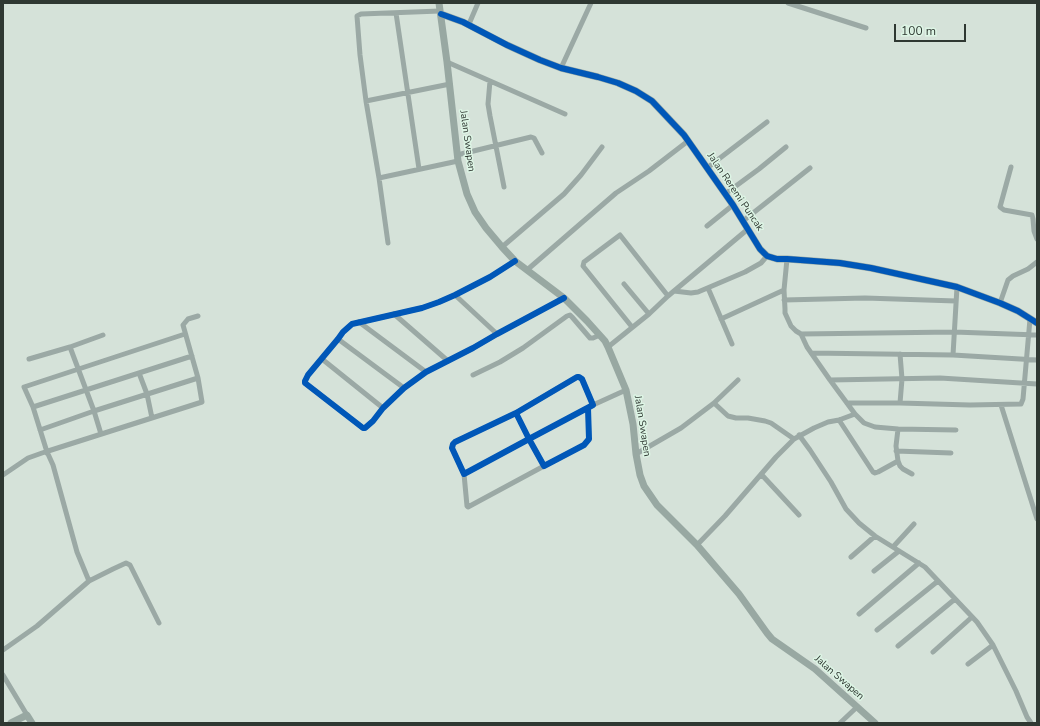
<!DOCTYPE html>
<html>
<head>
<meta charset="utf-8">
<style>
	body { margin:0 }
	#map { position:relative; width:1040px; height:726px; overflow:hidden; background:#d5e2d9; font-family:"Nunito Sans",sans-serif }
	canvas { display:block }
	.frame { position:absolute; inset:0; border:4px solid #2f3832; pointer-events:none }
	.scale { position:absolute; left:894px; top:24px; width:72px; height:18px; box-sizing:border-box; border:2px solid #2f3832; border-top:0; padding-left:5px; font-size:12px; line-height:14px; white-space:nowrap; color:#2f3832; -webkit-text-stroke:3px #ddf5e5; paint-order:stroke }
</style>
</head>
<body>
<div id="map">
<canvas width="1040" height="726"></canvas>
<div class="frame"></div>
<div class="scale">100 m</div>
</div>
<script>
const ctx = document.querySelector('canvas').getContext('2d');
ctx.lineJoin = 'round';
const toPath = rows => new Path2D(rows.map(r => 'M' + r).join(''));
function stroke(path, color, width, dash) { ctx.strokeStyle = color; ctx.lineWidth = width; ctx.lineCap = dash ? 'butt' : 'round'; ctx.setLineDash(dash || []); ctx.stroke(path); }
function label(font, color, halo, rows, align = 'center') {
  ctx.font = font + ' "Nunito Sans",sans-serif'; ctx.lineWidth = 3; ctx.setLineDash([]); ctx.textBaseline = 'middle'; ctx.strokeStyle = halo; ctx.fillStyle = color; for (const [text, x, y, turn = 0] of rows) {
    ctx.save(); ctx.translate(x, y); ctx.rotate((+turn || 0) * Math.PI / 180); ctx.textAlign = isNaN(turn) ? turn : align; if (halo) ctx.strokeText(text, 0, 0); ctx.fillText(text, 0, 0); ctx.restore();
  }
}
stroke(toPath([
	[788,3,866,28],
	[396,13,419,169],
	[469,24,478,3],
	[447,62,565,114],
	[561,68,591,3],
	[490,81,488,104,490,116,504,187],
	[366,101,450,84],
	[457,155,531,137,534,138,542,153],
	[1011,167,1000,207,1004,210,1032,215,1033,219,1034,231,1037,239],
	[707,168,767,122],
	[379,178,458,161],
	[725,194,759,169,786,147],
	[743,221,810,168],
	[707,226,733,205],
	[388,243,379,178,366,101,360,55,357,16,361,14,440,11],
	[502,247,564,194,581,175,602,147],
	[787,259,784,290,785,309,785,313,791,326,796,331,801,334,807,347,830,380,855,414,864,423,875,427,898,429,896,446,898,461,900,466,903,469,912,474],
	[515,261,490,277,455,295,439,302,422,308,352,324,343,332,338,339,308,375,305,381,305,383,363,428,365,428,373,421,383,408,404,388,426,372,473,348,497,334,564,298],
	[527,270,616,193,649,171,688,141],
	[624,284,649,314],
	[708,288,732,344],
	[674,291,691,293,698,292,745,272,761,263,767,256],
	[455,295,497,334],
	[784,300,865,298,956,301],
	[1000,303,1008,280,1013,276,1028,269,1037,262],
	[394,314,448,361],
	[721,319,784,290],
	[359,322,426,372],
	[632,327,583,266,584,262,620,235,668,296],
	[801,334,954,332,1037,335],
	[338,339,404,388],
	[608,347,649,314,668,296,748,229],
	[811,353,953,355,1037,360],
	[953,355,957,287],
	[29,359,70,347],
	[322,359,383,408],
	[139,373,147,394,152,418],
	[473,375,500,362,523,348,567,316,570,315,572,317,590,338,593,338,600,335],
	[830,380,940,378,1037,384],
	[714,403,728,416,736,418,748,418,765,421,771,423,794,439],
	[847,403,900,403,902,379,900,354],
	[900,403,970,405,1021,404,1023,399,1030,319],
	[593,405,626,390],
	[1001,405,1037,519],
	[33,407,192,356],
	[516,413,529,439,593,405,582,379,579,377,577,377,516,413,455,442,453,444,452,448,464,474,529,439,544,466,584,445,589,439,588,408],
	[839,420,873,472,875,473,878,472,898,461],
	[898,429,956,430],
	[40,430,94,411,198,378],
	[101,434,94,411,70,347,103,335],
	[799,435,810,450,831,482,846,509,859,523,875,536,925,567,977,622,993,645,1016,691,1027,717,1031,723],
	[896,451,951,453],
	[45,452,202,402,198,378,183,325,188,319,198,316],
	[47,452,33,407,24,387,185,334],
	[636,454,681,428,714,403,738,380],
	[464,474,467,506,468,507,544,466],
	[761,474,799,515],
	[3,475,28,458,42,453,45,452,48,454,53,465,77,552,89,581],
	[697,545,725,516,776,457,794,439,814,428,828,422,839,420,855,414],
	[893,547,914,524],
	[851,557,875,536],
	[874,571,899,551],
	[859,614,919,563],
	[877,630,938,581],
	[898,646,955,599],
	[3,650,37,626,89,581,113,569,126,563,130,565,159,623],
	[933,652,972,617],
	[968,664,993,645],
	[3,675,27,715],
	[840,723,857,707]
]), '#9ba9a5', 5);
stroke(toPath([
	[439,3,447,62,458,161,467,194,475,212,486,228,502,247,515,261,564,298,587,321,605,341,608,347,626,390,633,424,636,454,640,475,644,486,657,505,697,545,739,594,767,633,772,639,815,669,875,723],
	[441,14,463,22,507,45,540,60,561,68,598,77,618,83,636,91,652,101,684,135,733,205,760,249,767,256,777,259,787,259,840,263,871,268,957,287,1000,303,1018,311,1037,323],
	[11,723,27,715,32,723]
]), '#98a8a2', 7);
stroke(toPath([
	[441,14,463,22,507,45,540,60,561,68,598,77,618,83,636,91,652,101,684,135,733,205,760,249,767,256,777,259,787,259,840,263,871,268,957,287,1000,303,1018,311,1037,323],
	[515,261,490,277,455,295,439,302,422,308,352,324,343,332,338,339,308,375,305,381,305,383,363,428,365,428,373,421,383,408,404,388,426,372,473,348,497,334,564,298],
	[516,413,529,439,593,405,582,379,579,377,577,377,516,413,455,442,453,444,452,448,464,474,529,439,544,466,584,445,589,439,588,408]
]), '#0057b8', 6);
label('10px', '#2f3832', '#ddf5e5', [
	["Jalan Swapen",467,141,82],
	["Jalan Reremi Puncak",735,192,56],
	["Jalan Swapen",642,426,81],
	["Jalan Swapen",839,678,41]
]);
</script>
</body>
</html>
